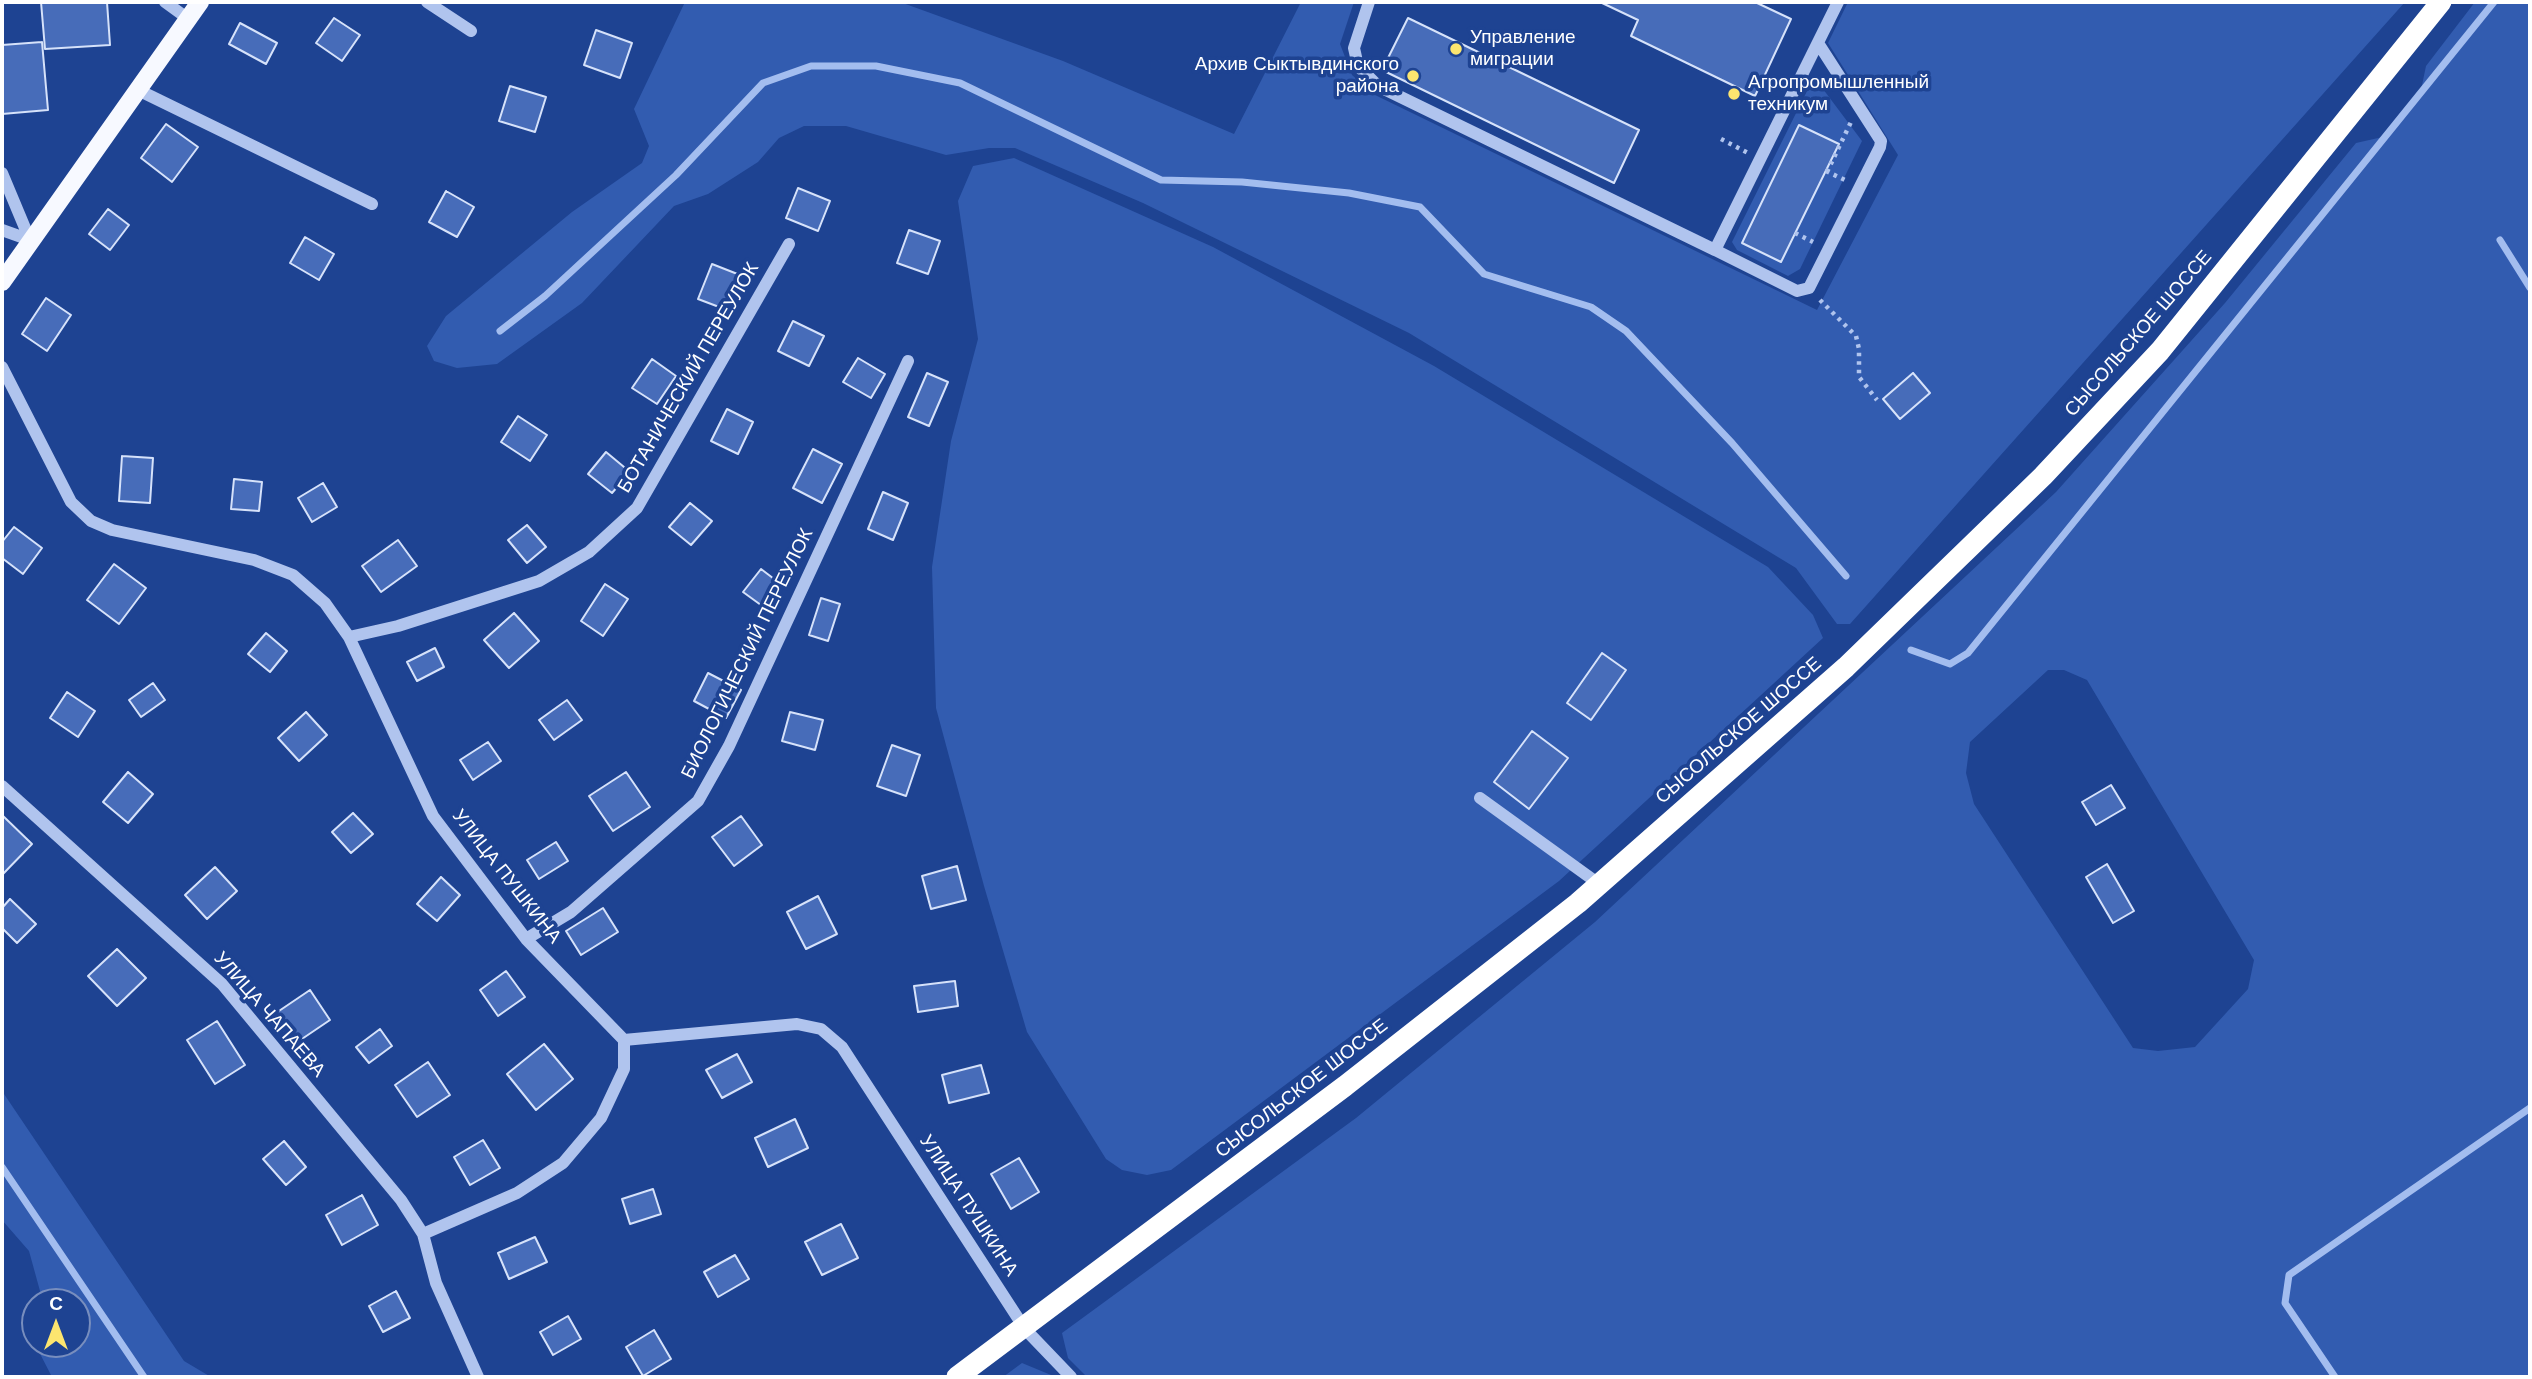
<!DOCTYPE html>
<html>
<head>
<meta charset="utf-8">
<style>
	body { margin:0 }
	#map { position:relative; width:2532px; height:1379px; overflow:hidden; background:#1e4392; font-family:"DM Sans",sans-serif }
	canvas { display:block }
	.frame { position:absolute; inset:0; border:4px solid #fff; pointer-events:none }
	.north { position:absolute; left:21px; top:1288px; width:70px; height:70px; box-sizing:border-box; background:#1e4392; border:2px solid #788ebe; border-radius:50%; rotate:0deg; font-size:19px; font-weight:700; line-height:28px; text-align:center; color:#fff }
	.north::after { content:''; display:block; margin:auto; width:24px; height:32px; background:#fce56f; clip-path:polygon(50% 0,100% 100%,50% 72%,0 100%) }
</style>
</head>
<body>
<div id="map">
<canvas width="2532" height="1379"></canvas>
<div class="frame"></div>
<div class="north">С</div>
</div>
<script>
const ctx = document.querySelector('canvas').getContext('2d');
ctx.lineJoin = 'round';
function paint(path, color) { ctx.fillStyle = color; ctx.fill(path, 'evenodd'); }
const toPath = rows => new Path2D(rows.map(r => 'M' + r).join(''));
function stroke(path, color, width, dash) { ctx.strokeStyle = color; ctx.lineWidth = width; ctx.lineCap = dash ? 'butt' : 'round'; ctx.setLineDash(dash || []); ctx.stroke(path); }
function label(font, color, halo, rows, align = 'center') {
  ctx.font = font + ' "DM Sans",sans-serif'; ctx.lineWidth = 7; ctx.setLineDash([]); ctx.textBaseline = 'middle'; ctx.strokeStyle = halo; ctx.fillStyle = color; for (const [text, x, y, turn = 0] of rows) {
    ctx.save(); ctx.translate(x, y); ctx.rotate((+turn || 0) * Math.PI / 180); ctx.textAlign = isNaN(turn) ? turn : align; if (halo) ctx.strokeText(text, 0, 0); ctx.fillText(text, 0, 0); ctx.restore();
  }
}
paint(toPath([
	[685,2,900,2,1063,61,1234,134,1301,2,1354,2,1340,44,1352,75,1373,94,1817,310,1898,155,1828,43,1848,2,2405,2,1850,624,1837,624,1796,568,1409,333,1143,203,1015,148,989,148,946,155,846,126,804,126,779,138,758,162,708,194,674,206,582,303,497,364,457,368,434,361,427,346,446,316,572,212,642,163,649,146,634,109],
	[2475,2,2530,2,2530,1377,1087,1377,1068,1358,1062,1333,1356,1118,1595,922,2056,492,2225,303,2356,143,2387,136,2421,90,2426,66],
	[2048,670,2064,670,2087,680,2254,960,2248,989,2195,1047,2158,1051,2133,1048,1974,804,1966,773,1970,742],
	[1814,77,1862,141,1800,269,1788,276,1737,250,1732,242],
	[1014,158,1213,247,1434,366,1768,567,1813,615,1823,638,1559,881,1171,1170,1147,1175,1122,1170,1106,1159,1027,1032,984,886,936,708,932,567,951,441,978,339,958,201,973,166],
	[2,1091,184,1361,211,1377,52,1377,35,1344,77,1344,77,1302,36,1302,40,1291,29,1251,2,1220],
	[1022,1363,1051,1375,1054,1377,1003,1377]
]), '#325cb0');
stroke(toPath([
	[2500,240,2530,288],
	[500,331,545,296,676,175,763,83,811,66,876,66,960,83,1161,180,1242,182,1349,193,1420,207,1484,274,1591,307,1626,331,1732,443,1846,576],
	[1911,650,1950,664,1968,653,2494,2],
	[2,1167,144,1377],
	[2335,1377,2285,1303,2289,1275,2530,1108]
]), '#a3bdef', 7);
const building = toPath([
	[41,2,107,2,110,45,45,49,41,2],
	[1600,2,1755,2,1791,19,1755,96,1631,36,1638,20,1600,2],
	[334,18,360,35,342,61,316,43,334,18],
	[1408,18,1639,130,1614,183,1382,70,1408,18],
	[240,23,277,43,266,64,229,44,240,23],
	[596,30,632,43,620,78,584,65,596,30],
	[42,42,48,110,2,114,2,45,42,42],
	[510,86,546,97,535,132,499,121,510,86],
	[166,124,198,147,172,182,141,158,166,124],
	[1799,125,1839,144,1781,262,1742,243,1799,125],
	[798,188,830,201,818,231,786,218,798,188],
	[446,191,474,207,457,237,429,222,446,191],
	[108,209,129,225,110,250,89,234,108,209],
	[909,230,940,241,928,274,897,263,909,230],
	[305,237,334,254,319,280,290,263,305,237],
	[712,264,740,275,727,310,698,299,712,264],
	[46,298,71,315,47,351,22,334,46,298],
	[793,321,824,336,809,366,778,351,793,321],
	[858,358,885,374,871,398,843,382,858,358],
	[652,359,676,376,657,404,632,388,652,359],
	[927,373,948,382,929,426,908,417,927,373],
	[1913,373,1930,393,1900,419,1883,399,1913,373],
	[727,409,753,422,738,454,711,441,727,409],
	[518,416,547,435,530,461,501,442,518,416],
	[813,449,842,464,822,503,793,488,813,449],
	[606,452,630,472,612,493,588,474,606,452],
	[122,456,153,458,150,503,119,501,122,456],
	[234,479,262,482,259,511,231,509,234,479],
	[323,483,337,507,312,522,298,498,323,483],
	[883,492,908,503,893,540,868,529,883,492],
	[690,503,712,521,691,545,669,527,690,503],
	[527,525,546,547,527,563,508,540,527,525],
	[14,527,42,548,23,574,2,558,2,542,14,527],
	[398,540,417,566,381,592,362,566,398,540],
	[114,564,146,588,119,624,87,600,114,564],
	[761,569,782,585,765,608,743,592,761,569],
	[605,584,628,599,603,636,581,621,605,584],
	[821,598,840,604,828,641,809,635,821,598],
	[514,613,539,641,509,668,484,640,514,613],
	[266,633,287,651,270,672,248,654,266,633],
	[435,648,444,667,417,681,407,662,435,648],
	[1602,653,1626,670,1591,720,1567,703,1602,653],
	[708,673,741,690,726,718,694,701,708,673],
	[153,683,165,700,141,717,129,700,153,683],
	[67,692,95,711,78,737,50,718,67,692],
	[567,700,582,720,554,740,539,720,567,700],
	[306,712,327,735,299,761,278,738,306,712],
	[790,712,823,720,815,750,782,741,790,712],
	[1532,731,1568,758,1529,809,1494,782,1532,731],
	[488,742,501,761,473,780,460,760,488,742],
	[892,745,920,755,906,796,877,786,892,745],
	[128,772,153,794,128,823,103,802,128,772],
	[626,772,650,807,613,831,589,796,626,772],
	[2111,785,2125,808,2096,825,2082,802,2111,785],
	[353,813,373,834,351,853,332,832,353,813],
	[2,815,32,844,2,875,2,815],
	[741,816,762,845,734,866,712,837,741,816],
	[556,842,568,861,539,879,527,860,556,842],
	[2107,864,2134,911,2113,923,2086,877,2107,864],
	[957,866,966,900,931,909,922,876,957,866],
	[215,867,237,891,207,919,185,895,215,867],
	[441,877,460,895,437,921,417,904,441,877],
	[818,896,837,934,806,949,787,912,818,896],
	[10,899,36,924,17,943,2,928,2,908,10,899],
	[603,908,618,932,581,955,566,931,603,908],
	[117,949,146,978,117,1006,88,976,117,949],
	[506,971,525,997,498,1016,480,990,506,971],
	[955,981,958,1006,918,1012,914,986,955,981],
	[310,990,330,1020,293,1045,273,1015,310,990],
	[217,1021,245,1065,215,1084,187,1040,217,1021],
	[380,1029,392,1046,369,1063,356,1047,380,1029],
	[544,1044,573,1079,536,1110,507,1074,544,1044],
	[737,1054,752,1082,722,1098,706,1070,737,1054],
	[428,1062,450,1095,417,1117,395,1085,428,1062],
	[981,1065,989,1093,949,1103,942,1075,981,1065],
	[795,1119,808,1148,768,1167,755,1138,795,1119],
	[483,1140,500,1168,470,1185,454,1157,483,1140],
	[284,1141,306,1167,286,1185,263,1159,284,1141],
	[1019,1158,1039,1192,1011,1209,991,1174,1019,1158],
	[653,1189,661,1214,630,1224,622,1199,653,1189],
	[362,1195,378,1225,342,1245,326,1215,362,1195],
	[841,1224,858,1258,822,1275,805,1242,841,1224],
	[535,1237,547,1262,509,1279,498,1253,535,1237],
	[735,1255,749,1279,718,1297,704,1272,735,1255],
	[396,1291,410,1318,383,1332,369,1306,396,1291],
	[568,1316,581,1339,553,1355,540,1332,568,1316],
	[654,1330,671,1359,643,1376,626,1347,654,1330]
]);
paint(building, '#476cb9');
stroke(building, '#d6e2fa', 2);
stroke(toPath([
	[1721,139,1748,153],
	[1826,171,1847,181],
	[1827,172,1851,122],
	[1795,233,1813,242],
	[1820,300,1856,336,1859,349,1859,377,1877,400]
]), '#b0c4ee', 4.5, [3.5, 5]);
stroke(toPath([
	[165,2,187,18],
	[427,2,471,31],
	[1369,2,1354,48,1358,66,1378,86,1715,250,1838,2],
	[136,89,372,204],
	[2,173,30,240],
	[2,230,30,240],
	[1715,250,1797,291,1809,288,1880,147,1881,141,1818,43],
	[2,367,71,502,91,521,112,530,254,560,293,575,325,603,349,637,433,816,526,939,624,1040,797,1024,821,1029,842,1047,1025,1329,1071,1377],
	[349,637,398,626,539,581,589,552,637,508,789,244],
	[2,786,222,984,401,1200,423,1234,436,1283,478,1377],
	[1480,798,1599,884],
	[526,939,571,912,698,801,729,746,908,361],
	[423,1234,517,1193,563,1163,601,1118,624,1069,624,1040]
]), '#b0c4ee', 12);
stroke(toPath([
	[2,282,200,2]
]), '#f7f9ff', 18);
stroke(toPath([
	[957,1377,1345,1086,1578,903,1846,667,2043,476,2160,351,2441,2]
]), '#fff', 21);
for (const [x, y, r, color] of [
	[1456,49,7,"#fce56f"],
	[1413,76,7,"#fce56f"],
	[1734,94,7,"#fce56f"]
]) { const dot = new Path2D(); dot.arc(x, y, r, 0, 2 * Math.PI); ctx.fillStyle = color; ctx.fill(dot); stroke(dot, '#1e4392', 2.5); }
label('19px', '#fff', '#1e4392', [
	["Управление",1470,38],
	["миграции",1470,60],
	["Архив Сыктывдинского",1399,65,"right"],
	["района",1399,87,"right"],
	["Агропромышленный",1748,83],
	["техникум",1748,105]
], 'left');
label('19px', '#fff', '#1e4392', [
	["СЫСОЛЬСКОЕ ШОССЕ",2139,334,-49],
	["БОТАНИЧЕСКИЙ ПЕРЕУЛОК",689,378,-60],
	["БИОЛОГИЧЕСКИЙ ПЕРЕУЛОК",748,654,-64],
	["СЫСОЛЬСКОЕ ШОССЕ",1739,731,-41],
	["УЛИЦА ПУШКИНА",506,877,52],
	["УЛИЦА ЧАПАЕВА",269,1015,49],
	["СЫСОЛЬСКОЕ ШОССЕ",1302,1089,-38],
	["УЛИЦА ПУШКИНА",968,1206,57]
]);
</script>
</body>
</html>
